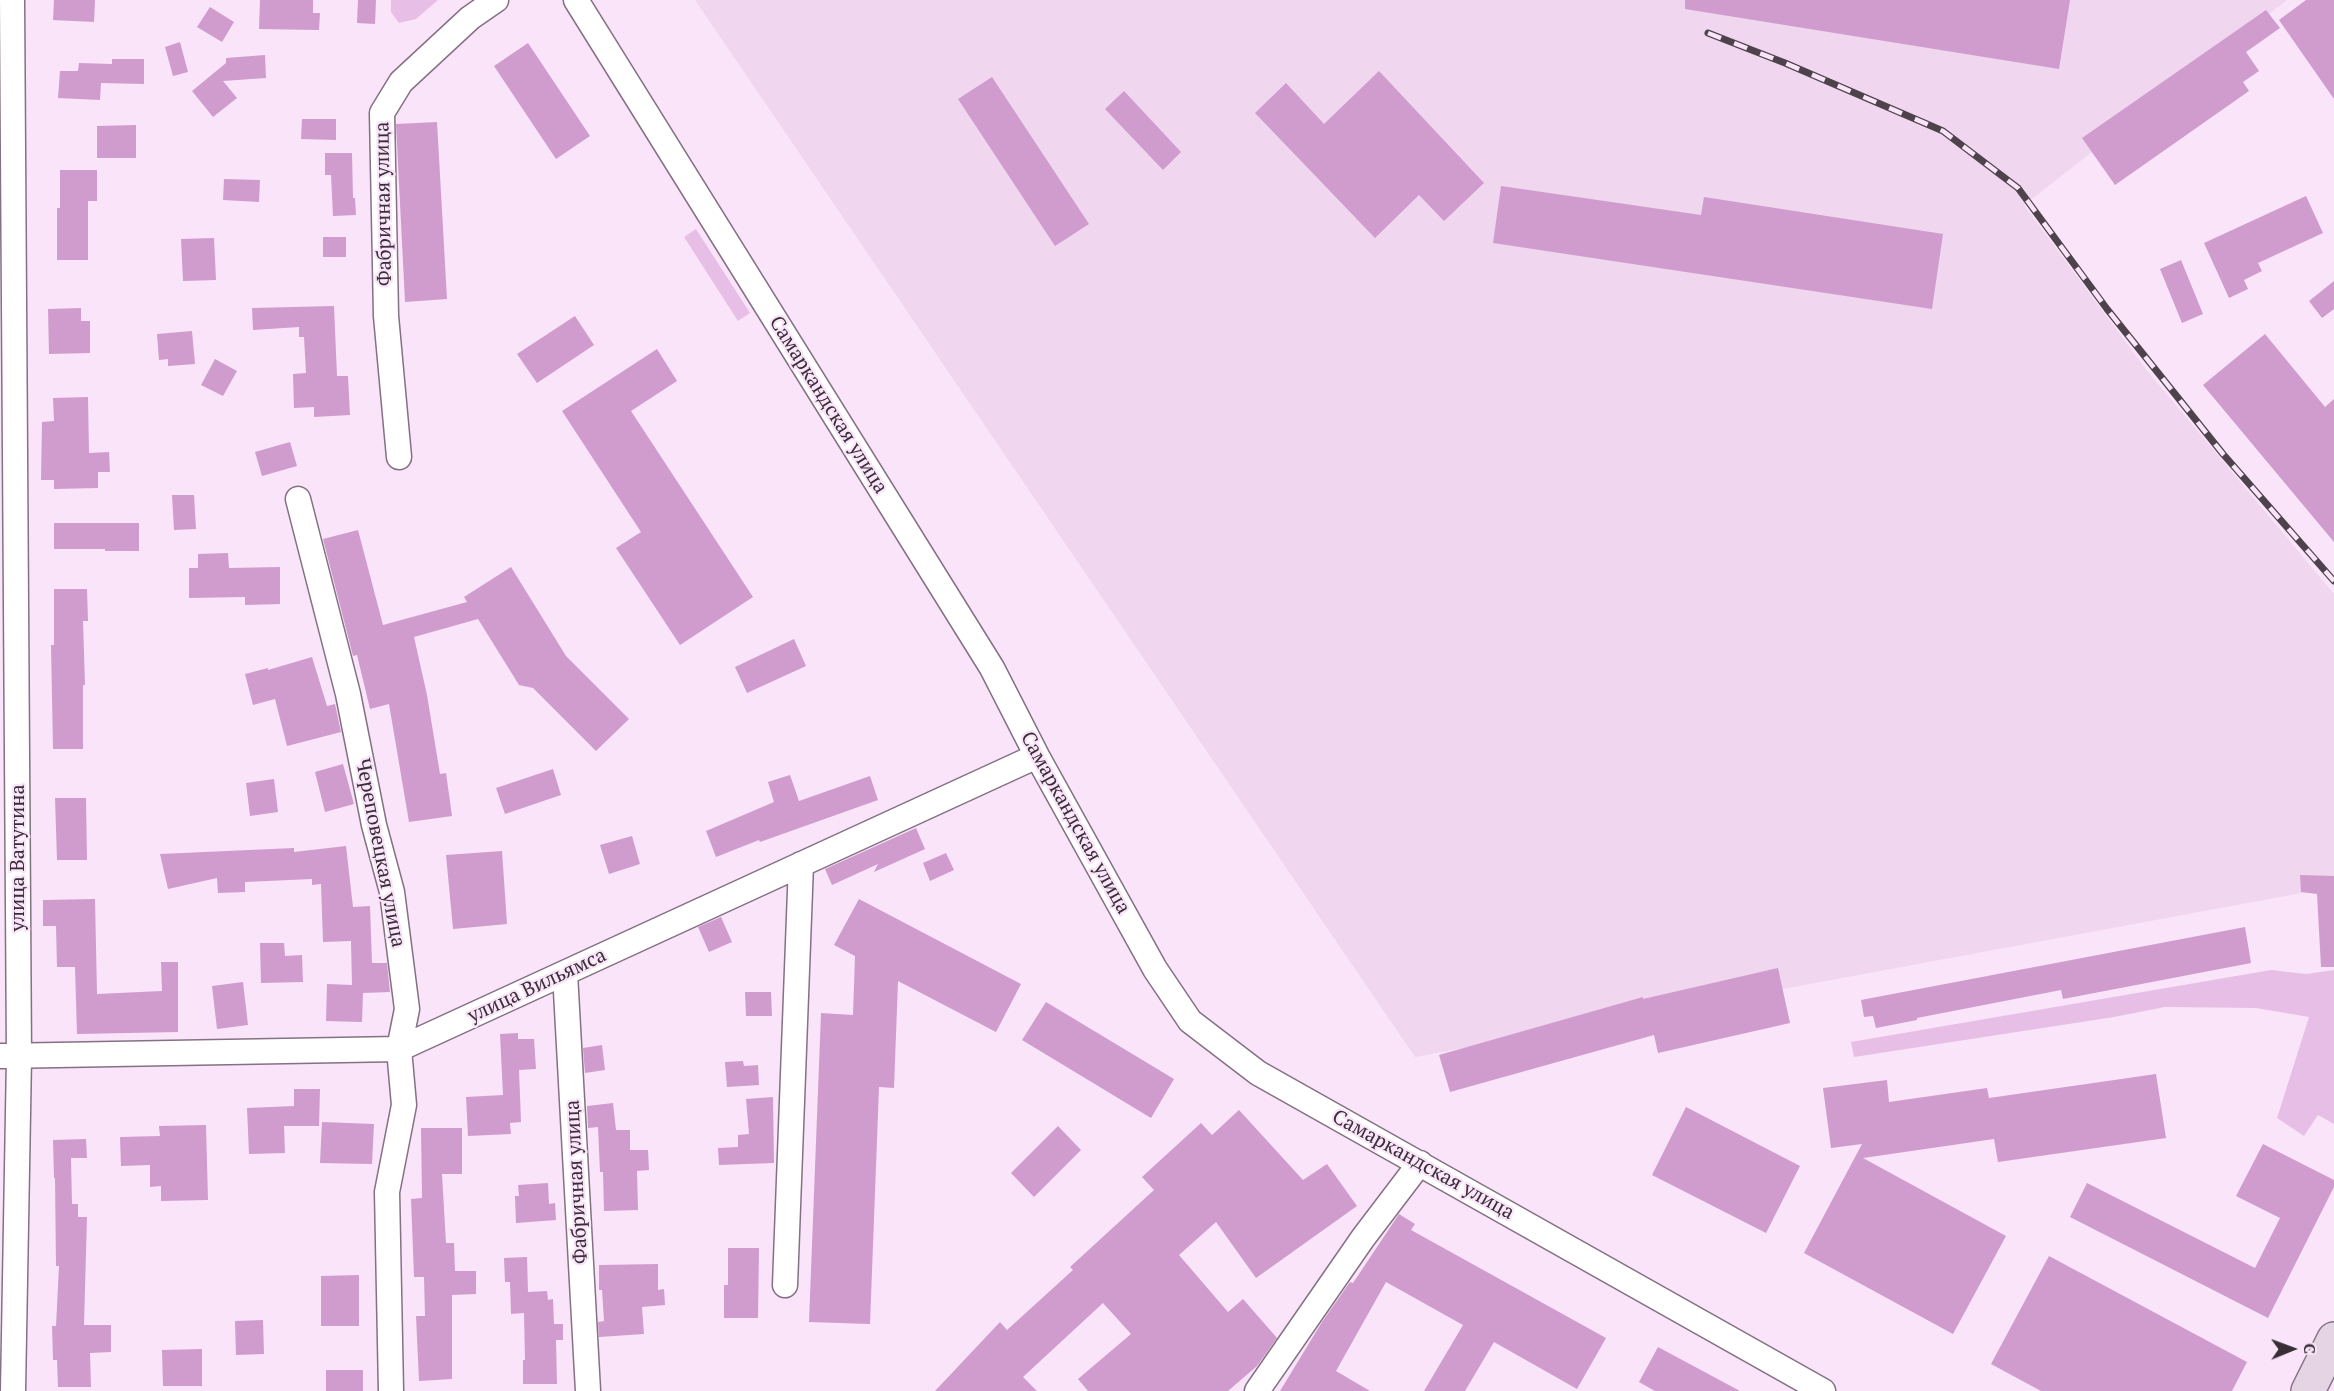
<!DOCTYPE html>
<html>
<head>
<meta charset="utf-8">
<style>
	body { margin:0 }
	#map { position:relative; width:2334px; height:1391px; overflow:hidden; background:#fae4f9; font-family:"PT Serif",serif }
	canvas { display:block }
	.north { position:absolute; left:2262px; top:1319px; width:60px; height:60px; -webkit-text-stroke:4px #fae4f9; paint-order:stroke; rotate:89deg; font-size:16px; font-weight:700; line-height:24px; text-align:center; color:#372e36 }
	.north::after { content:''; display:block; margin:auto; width:21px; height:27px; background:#372e36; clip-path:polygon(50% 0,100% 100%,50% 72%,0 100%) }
</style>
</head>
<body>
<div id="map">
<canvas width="2334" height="1391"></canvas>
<div class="north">С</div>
</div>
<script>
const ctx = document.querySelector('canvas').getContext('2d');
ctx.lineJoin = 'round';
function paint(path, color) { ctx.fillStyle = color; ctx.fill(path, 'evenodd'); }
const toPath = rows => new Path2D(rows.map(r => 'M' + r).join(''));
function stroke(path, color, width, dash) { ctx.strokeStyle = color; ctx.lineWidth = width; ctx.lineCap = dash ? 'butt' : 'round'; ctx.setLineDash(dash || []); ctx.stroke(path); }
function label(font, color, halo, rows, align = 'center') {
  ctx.font = font + ' "PT Serif",serif'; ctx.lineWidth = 4.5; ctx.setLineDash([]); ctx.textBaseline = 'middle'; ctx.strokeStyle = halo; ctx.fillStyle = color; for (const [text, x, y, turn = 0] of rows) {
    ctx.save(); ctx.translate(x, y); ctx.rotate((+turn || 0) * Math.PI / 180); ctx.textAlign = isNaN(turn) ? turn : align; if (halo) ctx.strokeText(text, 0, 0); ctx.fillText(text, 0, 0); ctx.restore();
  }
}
paint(toPath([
	[695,0,2287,0,2024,205,2145,368,2334,594,2334,887,1415,1057]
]), '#f0d6ef');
paint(toPath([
	[391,0,438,0,416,19,399,23,391,12],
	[696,229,750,313,738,321,684,237],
	[2271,970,2306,974,2334,970,2334,1124,2318,1115,2304,1136,2277,1118,2309,1017,2256,1008,2165,1007,2114,1017,1854,1057,1851,1042]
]), '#e7bfe6');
paint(toPath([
	[54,0,95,0,94,22,53,20],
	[260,0,313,0,313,13,320,13,319,30,259,29],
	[358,0,376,0,375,24,357,23],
	[1685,0,2070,0,2059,69,1685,9],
	[2306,0,2334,0,2334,99,2279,20],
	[210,7,234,22,222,42,197,27],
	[2266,10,2280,28,2246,52,2259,71,2243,82,2249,91,2115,185,2082,138],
	[180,42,188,72,173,76,165,47],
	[528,43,590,136,556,159,494,66],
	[265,55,266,78,223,81,237,98,213,117,192,91,226,63,226,58],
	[112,59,144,59,144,84,101,83,100,100,58,98,60,71,78,71,79,63,112,64],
	[1379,71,1484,183,1444,221,1419,195,1375,238,1255,113,1286,83,1324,124],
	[992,77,1089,224,1055,246,958,99],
	[1124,91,1181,152,1163,170,1105,109],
	[302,119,336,119,336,140,301,139],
	[437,122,447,299,405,302,396,124],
	[136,125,136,158,97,158,97,126],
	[325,153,352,153,353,198,355,198,356,215,333,216,331,175,325,175],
	[60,170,97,170,97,201,88,201,88,260,57,260,57,208,60,208],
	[224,179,260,180,259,202,223,200],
	[1501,186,1701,215,1704,197,1943,234,1932,309,1493,243],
	[2306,196,2323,233,2258,263,2262,271,2244,280,2248,289,2229,298,2204,243],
	[323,237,346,237,346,257,323,257],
	[214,238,216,280,183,281,181,239],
	[2181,260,2203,314,2182,323,2160,269],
	[2334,281,2334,309,2322,318,2309,301],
	[334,306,337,376,348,376,350,415,314,417,314,407,294,408,293,374,306,373,304,337,299,337,299,327,253,330,252,308],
	[81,308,81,321,90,321,90,353,49,354,48,309],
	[575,316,594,345,537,383,517,354],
	[192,331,195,364,168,366,168,359,159,360,157,334],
	[2265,334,2325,407,2334,399,2334,542,2203,385],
	[657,349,677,381,631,411,753,597,680,645,616,548,641,532,562,411],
	[215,359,237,371,223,396,201,385],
	[88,397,89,453,109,452,110,472,98,472,98,488,54,489,54,480,41,480,42,422,54,421,53,398],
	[290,442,297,466,262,476,255,452],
	[172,495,194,495,196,529,174,530],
	[54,523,139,523,139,551,105,551,105,549,54,549],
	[358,530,383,625,467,602,464,597,511,567,566,656,629,719,596,751,533,688,519,685,478,619,414,637,427,695,440,774,446,773,452,816,409,822,389,704,370,709,357,655,353,656,323,539],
	[228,553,229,568,280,567,280,604,245,605,245,597,189,598,189,568,198,568,198,554],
	[54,589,87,589,88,621,83,621,85,685,83,685,83,749,53,749,51,645,54,645],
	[794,639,806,666,747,693,735,667],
	[312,657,327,706,335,704,341,732,287,746,275,699,253,705,245,674,268,668,268,670],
	[343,764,354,804,325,812,315,772],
	[553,769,561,795,505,814,496,788],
	[790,775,799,801,870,776,878,800,760,842,759,840,716,857,706,831,774,802,768,782],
	[274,779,278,812,250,816,246,783],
	[55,798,86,798,87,860,57,860],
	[916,828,925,849,874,872,878,864,832,885,825,869],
	[632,836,640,864,609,874,600,845],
	[346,846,353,907,370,906,372,963,387,963,390,992,363,993,362,1022,326,1021,327,984,352,985,351,941,323,942,321,884,312,885,312,879,245,882,245,892,218,893,217,878,168,889,160,854,294,848,294,852],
	[502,851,507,924,453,929,446,855],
	[946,853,954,870,930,881,923,863],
	[2300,875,2334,876,2334,967,2321,967,2317,894,2301,892],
	[95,899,97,994,162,991,161,962,178,962,178,1032,77,1034,75,967,57,967,56,926,43,926,43,900],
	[859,899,1021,984,996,1032,898,981,894,1088,879,1087,870,1324,809,1322,821,1013,853,1015,855,956,834,945],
	[721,917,732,942,709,952,698,927],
	[2245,927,2251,963,2063,999,2061,990,1917,1018,1917,1020,1876,1028,1873,1016,1864,1017,1861,1000],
	[260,943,284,943,285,956,302,955,303,982,261,983],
	[1778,968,1790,1023,1658,1053,1654,1035,1450,1092,1439,1055,1643,997,1643,999],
	[243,982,248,1025,217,1029,212,986],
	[745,992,771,992,772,1016,746,1016],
	[1046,1002,1174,1079,1151,1118,1022,1040],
	[518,1033,518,1039,534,1039,536,1069,519,1070,521,1122,510,1123,511,1134,468,1136,466,1097,503,1095,500,1034],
	[602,1045,605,1070,585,1073,583,1048],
	[743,1061,744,1066,758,1065,759,1085,727,1087,725,1062],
	[2156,1074,2166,1138,1998,1162,1994,1139,1863,1158,2006,1236,1953,1334,1804,1253,1862,1144,1831,1148,1823,1088,1887,1080,1889,1102,1987,1088,1989,1098],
	[294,1089,320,1089,319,1126,284,1126,285,1153,249,1154,247,1108,294,1106],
	[773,1097,774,1163,719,1165,718,1148,738,1147,738,1135,749,1134,746,1099],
	[613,1103,616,1130,630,1130,630,1150,648,1150,649,1170,637,1171,638,1210,604,1211,603,1172,600,1172,598,1127,588,1128,587,1106],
	[1686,1107,1800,1166,1766,1233,1652,1175],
	[1239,1110,1303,1180,1327,1164,1357,1206,1256,1278,1216,1222,1179,1255,1228,1312,1243,1299,1277,1338,1257,1366,1228,1391,1088,1391,1078,1379,1131,1334,1103,1303,1023,1377,1037,1391,935,1391,1000,1322,1007,1330,1073,1270,1070,1267,1154,1190,1142,1177,1201,1123,1212,1135],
	[322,1122,374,1124,372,1164,320,1163],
	[206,1125,208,1200,161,1201,161,1186,150,1187,150,1165,121,1166,120,1137,160,1136,159,1126],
	[1058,1126,1081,1150,1034,1197,1011,1173],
	[421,1128,462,1128,462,1174,442,1174,446,1243,454,1243,455,1271,476,1271,476,1294,452,1295,452,1379,419,1381,416,1316,425,1316,424,1277,414,1277,411,1199,422,1198],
	[86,1139,87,1158,71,1158,72,1204,78,1204,78,1217,87,1217,84,1325,111,1325,111,1352,90,1353,91,1387,58,1387,57,1360,53,1360,52,1326,56,1326,59,1266,56,1266,55,1178,54,1178,53,1140],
	[2263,1144,2334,1180,2334,1187,2268,1318,2070,1217,2087,1183,2255,1268,2280,1218,2236,1196],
	[548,1183,549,1204,555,1203,556,1220,516,1223,515,1196,519,1196,518,1185],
	[1399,1214,1415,1224,1411,1230,1606,1338,1577,1389,1494,1342,1465,1391,1424,1391,1463,1325,1386,1282,1336,1371,1370,1391,1280,1391,1322,1322,1350,1282,1353,1283],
	[728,1248,759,1248,758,1318,724,1318,724,1285,728,1285],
	[2049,1256,2247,1362,2232,1391,2041,1391,1991,1364],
	[527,1257,528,1292,547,1291,548,1300,553,1299,554,1324,563,1324,563,1340,556,1340,557,1384,523,1384,523,1360,525,1360,524,1313,511,1314,510,1282,505,1282,504,1258],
	[658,1264,658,1290,664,1289,665,1305,642,1307,644,1334,599,1337,598,1322,604,1321,602,1290,599,1290,599,1265],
	[359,1275,359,1326,321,1326,321,1276],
	[263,1320,264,1354,236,1355,235,1321],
	[1658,1347,1740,1391,1655,1391,1639,1382],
	[202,1349,202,1386,163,1386,162,1350],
	[326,1370,363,1370,363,1391,326,1391]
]), '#cf9ccd');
const street = toPath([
	[12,0,19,1057,13,1391],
	[576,0,992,668,1037,756,1155,969,1190,1021,1258,1073,1823,1391],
	[399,457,386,316,382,113,401,82,470,18,496,0],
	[298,499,348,694,374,825,392,892,407,1009,399,1049,404,1105,387,1192,391,1391],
	[565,973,588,1391],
	[0,1056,399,1049,1037,756],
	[785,1285,801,864],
	[1257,1391,1363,1238,1420,1163]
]);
const secondary = toPath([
	[2308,1391,2334,1339]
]);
stroke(street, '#847183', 27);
stroke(secondary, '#847183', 36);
stroke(street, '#fff', 24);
stroke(secondary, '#e5d5e4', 33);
const rail = toPath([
	[1708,33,1785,63,1943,131,2018,188,2107,309,2223,454,2334,581]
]);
stroke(rail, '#4e434d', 7);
stroke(rail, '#fae4f9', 4.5, [14]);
label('20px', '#372e36', '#fae4f9', [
	["Фабричная улица",384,204,-91],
	["Самаркандская улица",828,405,58],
	["Самаркандская улица",1075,823,61],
	["Череповецкая улица",380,853,79],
	["улица Ватутина",18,858,-90],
	["улица Вильямса",537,986,-25],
	["Самаркандская улица",1423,1165,29],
	["Фабричная улица",577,1182,-93]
]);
</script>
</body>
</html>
